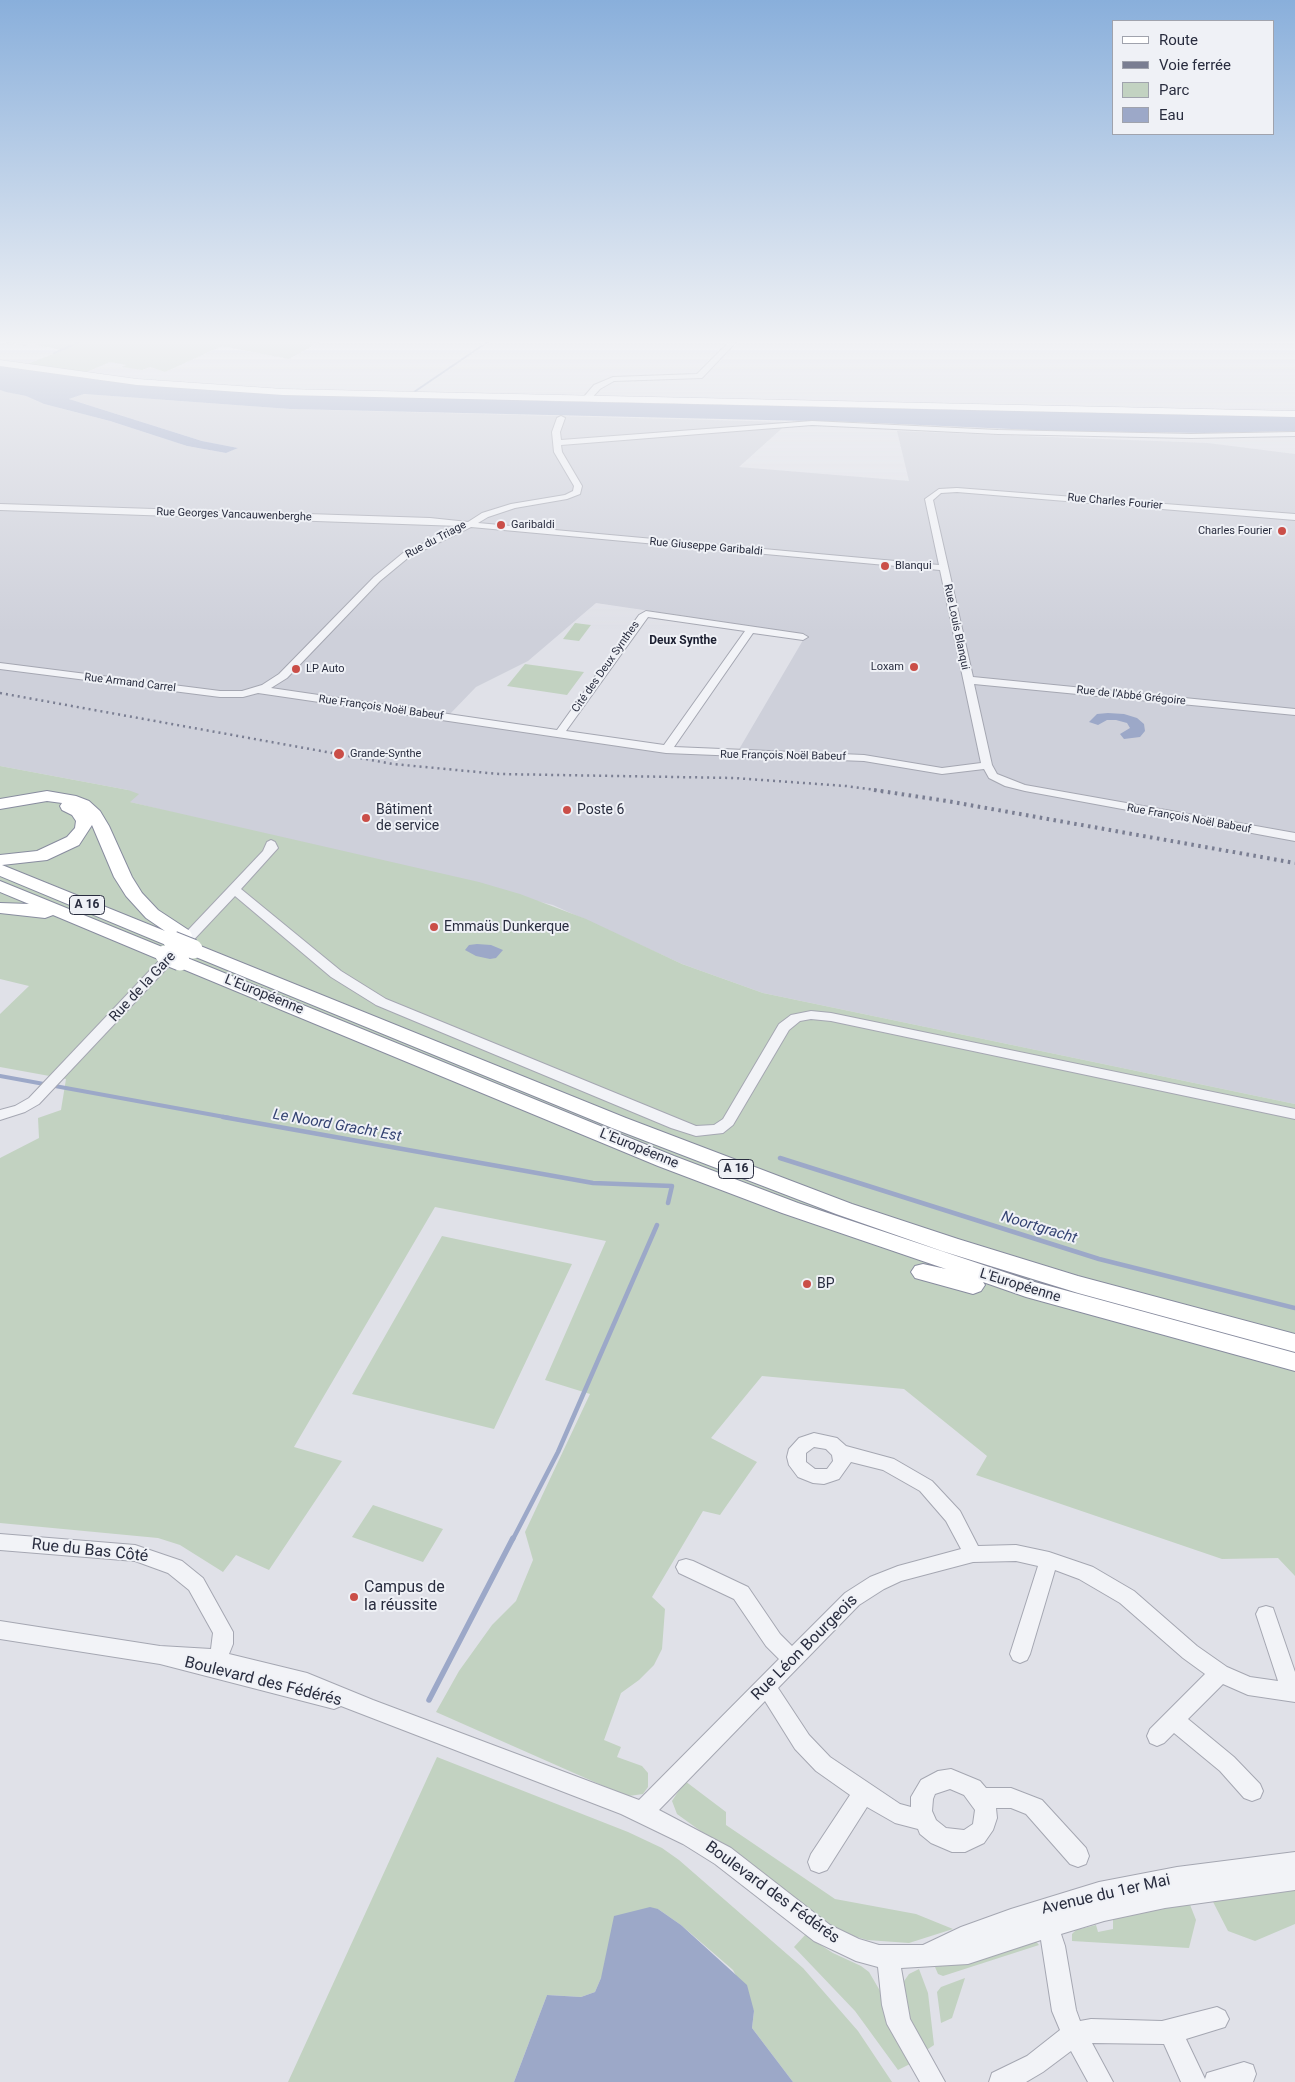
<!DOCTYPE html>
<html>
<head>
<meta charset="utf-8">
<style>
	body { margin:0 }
	#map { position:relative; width:1295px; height:2082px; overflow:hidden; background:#e0e1e8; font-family:Roboto,sans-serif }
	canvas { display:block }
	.legend { position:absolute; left:1112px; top:20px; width:162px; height:115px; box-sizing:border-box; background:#eff1f6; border:1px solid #a0a3ad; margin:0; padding:6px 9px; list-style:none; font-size:15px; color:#292d3f }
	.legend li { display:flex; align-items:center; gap:10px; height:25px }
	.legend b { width:25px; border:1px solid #a0a3ad }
</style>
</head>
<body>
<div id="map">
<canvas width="1295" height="2082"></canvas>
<ul class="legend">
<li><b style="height:6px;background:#fff"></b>Route</li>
<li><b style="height:6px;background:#7a7e92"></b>Voie ferrée</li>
<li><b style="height:14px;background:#c2d2c1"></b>Parc</li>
<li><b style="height:14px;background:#9ca8c8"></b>Eau</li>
</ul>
</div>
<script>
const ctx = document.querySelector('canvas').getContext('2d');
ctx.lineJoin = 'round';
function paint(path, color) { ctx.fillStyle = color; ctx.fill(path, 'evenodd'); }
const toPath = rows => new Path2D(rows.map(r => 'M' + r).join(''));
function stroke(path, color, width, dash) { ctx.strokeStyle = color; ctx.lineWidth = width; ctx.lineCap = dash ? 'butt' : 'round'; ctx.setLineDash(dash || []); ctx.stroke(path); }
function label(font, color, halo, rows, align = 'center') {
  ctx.font = font + ' Roboto,sans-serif'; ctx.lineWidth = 4; ctx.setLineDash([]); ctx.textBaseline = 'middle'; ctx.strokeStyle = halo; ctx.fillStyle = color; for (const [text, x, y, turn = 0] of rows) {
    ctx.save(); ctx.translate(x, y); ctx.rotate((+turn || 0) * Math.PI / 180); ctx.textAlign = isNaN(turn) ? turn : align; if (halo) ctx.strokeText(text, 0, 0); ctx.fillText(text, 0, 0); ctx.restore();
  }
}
paint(toPath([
	[0,390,26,396,44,404,110,421,187,446,226,453,237,448,202,441,69,399,84,394,290,409,789,422,739,467,909,481,897,431,1208,443,1295,454,1295,1104,763,993,682,964,553,905,130,802,128,790,0,766],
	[596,603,805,634,806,635,738,751,683,749,449,715,476,687,528,661]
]), '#ced0da');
paint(toPath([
	[0,341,321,341,289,359,222,346,165,372,150,367,142,370,122,367,126,365,110,362,84,373,25,365,63,350,31,344,24,346],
	[575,623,591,625,579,641,563,639],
	[525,664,584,672,567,695,507,686],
	[0,766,128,790,139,794,130,802,479,882,520,894,586,919,682,964,763,993,1295,1104,1295,1576,1278,1558,1222,1559,976,1475,987,1456,904,1389,762,1376,711,1438,757,1462,720,1515,703,1511,652,1597,665,1609,662,1649,654,1665,639,1680,621,1693,604,1740,621,1747,617,1757,642,1766,648,1773,648,1787,643,1794,629,1796,617,1792,436,1712,459,1671,492,1625,516,1601,533,1560,525,1532,590,1394,545,1380,606,1241,435,1207,294,1447,342,1461,269,1570,236,1555,223,1572,180,1545,158,1538,0,1523,0,1158,39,1138,38,1118,61,1110,66,1079,0,1067,0,1014,29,986,0,979],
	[442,1236,572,1264,494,1429,352,1394],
	[373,1505,443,1529,423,1562,352,1537],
	[437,1757,628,1832,662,1848,679,1860,803,1968,858,2031,892,2082,793,2082,752,2028,754,2011,733,1970,681,1925,658,1909,601,1978,595,1992,581,1997,547,1995,514,2082,288,2082],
	[685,1781,726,1812,726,1825,835,1899,916,1914,953,1929,909,1943,867,1940,840,1932,677,1814,672,1801],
	[1295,1885,1295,1924,1255,1941,1228,1931,1210,1896],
	[1187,1897,1196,1920,1189,1948,1072,1941,1072,1934,1076,1930,1096,1925,1098,1932,1113,1929,1113,1914],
	[805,1935,833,1953,861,1966,869,1972,883,1996,892,2031,910,2064,898,2070,855,2011,794,1947],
	[1033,1938,1039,1945,943,1976,938,1974,935,1967,968,1960],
	[919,1969,928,1993,934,2045,925,2051,908,2024,902,1984,909,1974],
	[965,1978,952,2018,941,2023,937,1992,941,1987]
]), '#c2d2c1');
paint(toPath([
	[0,366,101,380,189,388,546,401,1295,417,1295,431,1205,433,1056,431,852,422,290,409,84,394,69,399,202,441,238,448,226,453,187,446,110,421,44,404,26,396,6,392,0,390],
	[1108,713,1124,714,1137,718,1144,724,1145,731,1140,737,1124,739,1120,734,1130,728,1127,723,1116,720,1107,720,1098,725,1089,722,1097,714],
	[477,944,491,945,503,950,496,958,490,959,476,956,465,950,469,945],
	[650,1907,658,1909,681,1925,747,1985,754,2011,752,2028,793,2082,514,2082,547,1995,581,1997,595,1992,601,1978,614,1916]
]), '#9ca8c8');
stroke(toPath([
	[54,353,82,341],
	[414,392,489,341]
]), '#9ca8c8', 2);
stroke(toPath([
	[0,1076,230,1118]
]), '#9ca8c8', 4);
stroke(toPath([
	[223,1117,593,1183,672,1186,668,1203],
	[780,1158,1099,1259,1295,1308],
	[513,1539,558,1452,657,1225]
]), '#9ca8c8', 4.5);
stroke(toPath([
	[429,1700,513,1538]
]), '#9ca8c8', 5.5);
const minor = toPath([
	[730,341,737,341,702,378,614,381,600,389,589,401,582,399,594,385,613,377,697,374,730,341],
	[561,416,565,418,560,432,561,440,812,421,998,430,1191,434,1295,432,1295,436,1191,438,998,434,812,425,561,445,562,452,582,486,580,494,567,499,515,508,488,517,478,523,939,565,925,499,939,489,957,488,1295,514,1295,520,957,492,941,493,933,500,973,677,1295,709,1295,715,974,684,992,765,997,774,1025,785,1295,833,1295,841,1025,791,1005,786,989,778,984,769,942,774,864,761,666,753,258,693,243,697,220,697,0,669,0,663,220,691,242,691,262,685,279,674,374,577,403,553,460,526,0,510,0,504,430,518,468,522,482,513,511,504,565,495,573,491,574,486,554,452,552,432,557,418,561,416],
	[471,527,940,570,981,763,942,768,864,755,674,747,753,633,803,640,808,637,803,634,646,611,639,615,557,730,271,688,287,678,380,581,409,557,471,527],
	[648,617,745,631,664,745,566,731,648,617],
	[271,840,275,842,278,848,241,889,341,971,386,999,696,1126,714,1125,723,1119,779,1024,791,1015,811,1011,831,1013,1295,1109,1295,1119,831,1021,811,1019,800,1021,789,1030,733,1125,723,1133,696,1136,671,1128,376,1005,331,977,235,896,39,1104,25,1112,0,1120,0,1110,15,1106,29,1098,263,851,267,842,271,840],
	[814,1433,837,1438,846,1446,894,1459,932,1481,960,1511,978,1546,1016,1545,1049,1552,1093,1567,1134,1591,1197,1646,1227,1667,1250,1677,1278,1681,1256,1614,1259,1608,1266,1606,1273,1608,1295,1672,1295,1702,1248,1695,1223,1684,1188,1719,1234,1757,1260,1784,1263,1791,1260,1798,1252,1801,1244,1798,1220,1771,1174,1733,1164,1743,1157,1746,1150,1743,1147,1736,1150,1729,1205,1674,1183,1658,1120,1603,1079,1579,1055,1570,1030,1654,1027,1660,1020,1663,1013,1660,1010,1654,1038,1566,1016,1561,973,1562,901,1581,884,1589,859,1605,778,1688,809,1735,830,1757,900,1804,911,1807,911,1797,921,1780,938,1771,951,1769,980,1781,986,1788,1011,1788,1042,1800,1086,1848,1089,1856,1086,1864,1078,1867,1070,1864,1026,1814,1011,1808,996,1808,997,1818,993,1830,984,1843,965,1852,952,1852,931,1843,920,1834,918,1829,895,1823,867,1807,827,1870,819,1873,811,1870,808,1862,811,1854,850,1795,816,1771,795,1749,765,1701,659,1810,731,1848,830,1925,859,1939,879,1945,923,1945,961,1927,1011,1909,1099,1882,1177,1867,1295,1852,1295,1890,1165,1908,1104,1921,1061,1934,1065,1946,1076,2010,1080,2021,1091,2019,1162,2021,1217,2007,1225,2011,1229,2019,1225,2027,1186,2039,1205,2079,1207,2073,1244,2062,1253,2065,1256,2074,1253,2082,1181,2082,1164,2044,1092,2043,1113,2082,1088,2082,1071,2051,1043,2072,1026,2082,989,2082,992,2073,1027,2056,1060,2030,1052,2011,1041,1940,968,1964,901,1968,910,2019,945,2082,920,2082,887,2024,882,2005,878,1967,856,1961,814,1941,715,1864,683,1844,621,1814,341,1706,334,1709,160,1664,0,1639,0,1621,160,1646,211,1649,213,1633,189,1590,168,1573,135,1561,0,1550,0,1534,135,1545,182,1561,203,1578,233,1632,233,1644,229,1654,307,1673,373,1700,639,1800,779,1659,766,1646,734,1599,679,1573,676,1567,679,1561,686,1559,693,1561,748,1587,780,1634,792,1646,845,1593,870,1577,898,1566,961,1549,946,1521,920,1491,883,1470,851,1462,839,1479,824,1484,813,1483,798,1477,789,1465,787,1457,789,1449,799,1438,814,1433],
	[814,1447,826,1449,832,1455,833,1461,827,1469,815,1469,806,1462,806,1453,814,1447],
	[950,1789,964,1795,975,1810,973,1824,964,1830,946,1828,936,1820,932,1811,933,1799,935,1794,950,1789]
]);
const major = toPath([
	[0,360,137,379,283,389,1295,411,1295,417,283,395,137,385,0,366,0,360]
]);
const highway = toPath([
	[47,791,76,796,89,801,100,811,109,826,132,877,142,893,158,910,190,931,192,935,190,939,182,940,180,945,166,945,0,876,0,855,37,851,67,837,75,828,76,821,72,815,62,810,60,806,62,803,47,801,0,809,0,799,47,791],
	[92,825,114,877,126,896,146,918,165,931,2,865,47,860,79,845,92,825],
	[0,881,172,951,174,955,172,959,165,961,158,959,53,915,45,918,0,913,0,903,29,904,0,892,0,881],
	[193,943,626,1118,852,1204,958,1239,1078,1276,1295,1334,1295,1352,1078,1293,942,1251,836,1214,612,1128,186,953,184,949,186,945,193,943],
	[180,955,674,1156,798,1203,1031,1281,1295,1353,1295,1371,1026,1297,983,1282,985,1285,981,1291,973,1294,915,1278,911,1272,915,1266,923,1264,946,1269,782,1213,658,1166,173,965,171,961,173,957,180,955]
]);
stroke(minor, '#a5a7b2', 2);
stroke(major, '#9fa3b4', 1);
stroke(highway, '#888c9f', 2);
paint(minor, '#f2f3f7');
paint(major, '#fff');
paint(highway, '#fff');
stroke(toPath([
	[0,693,393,764,499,774,734,778,846,786,883,791]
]), '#7a7e92', 2.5, [2, 4]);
stroke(toPath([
	[874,790,947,801,1295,863]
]), '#7a7e92', 4, [2.5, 4.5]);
const highwayBridge = toPath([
	[173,941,193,949],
	[165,955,180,961]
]);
stroke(highwayBridge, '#888c9f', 21, []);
stroke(highwayBridge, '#fff', 19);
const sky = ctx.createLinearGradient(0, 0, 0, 633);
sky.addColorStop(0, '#89afdb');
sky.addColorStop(0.54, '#f1f2f5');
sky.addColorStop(1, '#f1f2f500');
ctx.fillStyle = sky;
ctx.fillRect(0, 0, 1295, 633);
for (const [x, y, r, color] of [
	[501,525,5,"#ca4e48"],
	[1282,531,5,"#ca4e48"],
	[885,566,5,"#ca4e48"],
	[914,667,5,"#ca4e48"],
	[296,669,5,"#ca4e48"],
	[339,754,6,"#ca4e48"],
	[567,810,5,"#ca4e48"],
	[366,818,5,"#ca4e48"],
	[434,927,5,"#ca4e48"],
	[807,1284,5,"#ca4e48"],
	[354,1597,5,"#ca4e48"]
]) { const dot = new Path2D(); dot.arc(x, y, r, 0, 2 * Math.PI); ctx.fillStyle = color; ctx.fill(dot); stroke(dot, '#eff1f6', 2); }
label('11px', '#292d3f', '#eff1f6', [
	["Rue Charles Fourier",1115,502,5],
	["Rue Georges Vancauwenberghe",234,515,2],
	["Rue du Triage",436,540,-28],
	["Rue Giuseppe Garibaldi",706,547,5],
	["Rue Louis Blanqui",956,627,78],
	["Cité des Deux Synthes",606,667,-55],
	["Rue Armand Carrel",130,683,7],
	["Rue de l'Abbé Grégoire",1131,696,6],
	["Rue François Noël Babeuf",381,708,8],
	["Rue François Noël Babeuf",783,756,1],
	["Rue François Noël Babeuf",1189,819,10]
]);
label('11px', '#292d3f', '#eff1f6', [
	["Garibaldi",511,525],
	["Charles Fourier",1272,531,"right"],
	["Blanqui",895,566],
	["Loxam",904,667,"right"],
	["LP Auto",306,669],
	["Grande-Synthe",350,754]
], 'left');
label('bold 12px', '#1b1e30', '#eff1f6', [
	["Deux Synthe",683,641]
]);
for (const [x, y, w] of [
	[87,905,35],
	[736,1169,35]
]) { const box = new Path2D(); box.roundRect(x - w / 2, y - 9.5, w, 19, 4); ctx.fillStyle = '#eff1f6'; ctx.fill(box); stroke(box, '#292d3f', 1); }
label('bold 12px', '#292d3f', null, [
	["A 16",87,905],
	["A 16",736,1169]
]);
label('14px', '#292d3f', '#eff1f6', [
	["Bâtiment",376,810],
	["de service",376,826],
	["Poste 6",577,810],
	["Emmaüs Dunkerque",444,927],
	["BP",817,1284]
], 'left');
label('14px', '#292d3f', '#eff1f6', [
	["Rue de la Gare",143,987,-47],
	["L'Européenne",264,995,22],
	["L'Européenne",639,1149,22],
	["L'Européenne",1020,1286,17]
]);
label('italic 15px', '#344372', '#eff1f6', [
	["Le Noord Gracht Est",337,1126,10],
	["Noortgracht",1039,1228,17]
]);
label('16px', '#292d3f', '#eff1f6', [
	["Rue du Bas Côté",90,1551,6],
	["Rue Léon Bourgeois",805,1648,-45],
	["Boulevard des Fédérés",263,1682,14],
	["Boulevard des Fédérés",772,1893,36],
	["Avenue du 1er Mai",1106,1895,-13]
]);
label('16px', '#292d3f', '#eff1f6', [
	["Campus de",364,1588],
	["la réussite",364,1606]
], 'left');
</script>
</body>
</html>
